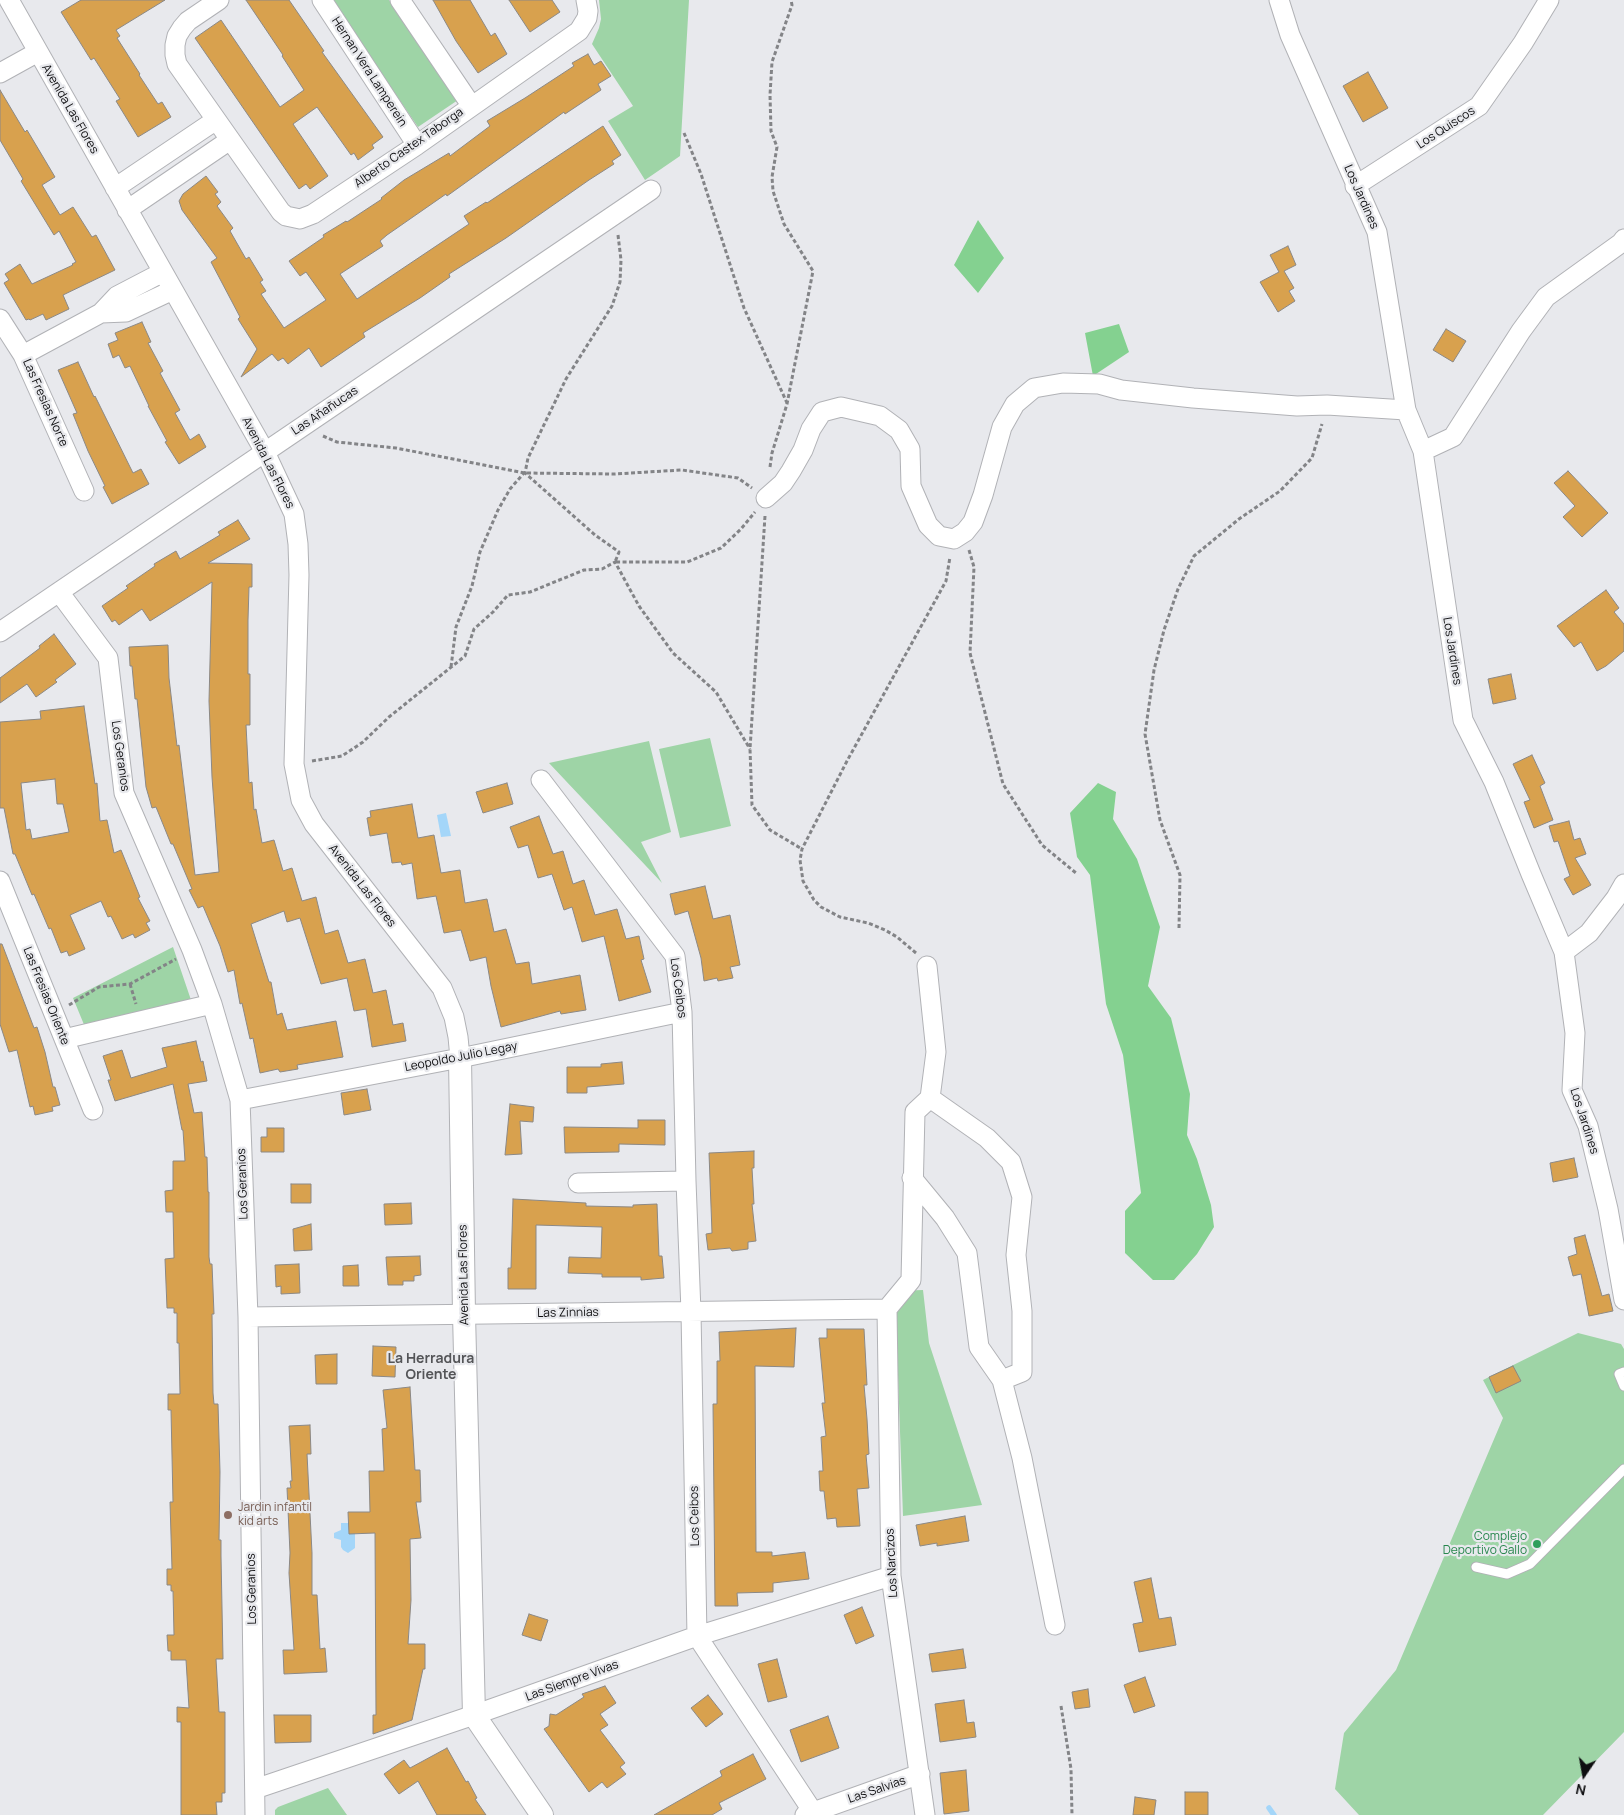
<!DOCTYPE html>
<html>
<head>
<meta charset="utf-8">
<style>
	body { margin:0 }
	#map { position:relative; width:1624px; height:1815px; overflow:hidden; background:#e8e9ed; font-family:Manrope,sans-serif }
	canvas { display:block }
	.north { position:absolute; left:1559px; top:1750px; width:50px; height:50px; -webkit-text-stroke:4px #e8e9ed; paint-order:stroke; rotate:192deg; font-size:14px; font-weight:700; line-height:20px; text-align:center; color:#0e0e10 }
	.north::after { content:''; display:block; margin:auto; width:18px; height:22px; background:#0e0e10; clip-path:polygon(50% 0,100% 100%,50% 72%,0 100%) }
</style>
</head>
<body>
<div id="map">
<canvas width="1624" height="1815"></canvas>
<div class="north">N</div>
</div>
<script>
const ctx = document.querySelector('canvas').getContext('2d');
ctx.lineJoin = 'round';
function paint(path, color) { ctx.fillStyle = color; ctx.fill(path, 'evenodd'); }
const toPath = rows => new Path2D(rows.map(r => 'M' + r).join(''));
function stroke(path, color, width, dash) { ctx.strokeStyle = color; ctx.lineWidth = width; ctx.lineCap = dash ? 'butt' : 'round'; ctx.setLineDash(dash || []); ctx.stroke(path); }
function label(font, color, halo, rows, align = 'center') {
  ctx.font = font + ' Manrope,sans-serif'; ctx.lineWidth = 4.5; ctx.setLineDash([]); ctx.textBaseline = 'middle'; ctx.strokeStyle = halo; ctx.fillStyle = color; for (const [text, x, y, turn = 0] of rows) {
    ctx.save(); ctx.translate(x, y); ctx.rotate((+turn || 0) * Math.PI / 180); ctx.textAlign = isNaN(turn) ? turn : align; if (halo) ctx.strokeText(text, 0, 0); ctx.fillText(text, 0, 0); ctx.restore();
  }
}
paint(toPath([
	[331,0,389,0,458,100,418,127],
	[599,0,689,0,680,156,645,180,608,121,633,106,592,44,599,28,601,19],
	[710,738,731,826,680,838,659,749],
	[649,741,671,832,641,842,662,883,549,763],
	[173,947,191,1000,85,1027,73,998],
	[923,1290,929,1343,982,1505,903,1516,895,1291],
	[1578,1333,1621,1344,1624,1349,1624,1732,1543,1815,1359,1815,1335,1789,1344,1733,1396,1670,1503,1418,1483,1380],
	[328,1788,347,1815,275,1815,275,1810,278,1807]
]), '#9ed4a6');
paint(toPath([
	[978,220,1004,258,978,293,954,265],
	[1119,324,1129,352,1093,376,1085,333],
	[1098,783,1116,792,1113,819,1137,859,1160,927,1148,986,1171,1018,1190,1094,1187,1135,1197,1159,1211,1205,1214,1227,1197,1254,1174,1280,1153,1280,1125,1253,1125,1211,1141,1193,1123,1055,1106,1004,1090,875,1077,857,1070,813]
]), '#84d190');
paint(toPath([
	[446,813,451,836,441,837,437,815],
	[341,1523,355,1523,355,1548,348,1553,343,1550,341,1547,341,1540,334,1538,334,1533,341,1530]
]), '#a4d6f9');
stroke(toPath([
	[1269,1808,1274,1815]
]), '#a4d6f9', 5.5);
const building = toPath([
	[81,0,165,0,116,30,120,36,117,38,140,74,139,75,158,104,162,102,171,117,138,137,116,101,120,99,94,58,91,60,61,12,81,0],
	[246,0,289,0,324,51,322,52,383,137,372,145,374,148,358,160,354,153,351,155,317,107,293,124,328,176,310,189,306,184,299,189,195,38,221,20,280,107,304,90,282,56,283,55,246,0],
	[433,0,470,0,491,36,495,33,507,54,478,73,456,41,433,0],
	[509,0,552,0,560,12,530,32,509,0],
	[588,54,594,65,601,61,611,76,598,84,601,90,565,114,564,112,447,196,446,194,387,235,380,241,383,246,340,274,357,299,469,224,464,216,486,202,487,203,603,126,621,155,612,161,614,164,589,180,506,238,449,274,450,277,420,298,363,333,365,337,321,367,309,348,288,364,283,358,278,361,272,354,241,377,257,349,238,319,240,317,211,262,217,258,182,210,179,201,183,194,206,176,218,192,215,194,221,202,217,206,233,228,230,231,246,259,249,257,263,280,260,282,266,291,261,294,284,328,326,300,306,272,300,276,289,261,324,237,323,235,346,221,347,222,382,199,381,198,404,180,449,153,450,156,490,126,487,121,525,98,574,66,572,63,588,54],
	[1368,72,1388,108,1363,122,1343,86,1368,72],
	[0,90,25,132,27,130,55,177,42,185,60,215,73,207,92,237,96,235,115,270,63,295,69,309,46,320,43,314,30,320,29,319,26,320,4,283,9,280,5,274,20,264,32,284,73,265,72,264,76,262,59,231,54,235,21,181,23,179,0,140,0,90],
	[1288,246,1296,265,1284,271,1294,288,1289,291,1295,301,1278,312,1260,282,1279,272,1270,255,1288,246],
	[142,322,151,342,148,343,163,371,160,373,180,410,175,413,190,440,199,434,206,447,179,464,165,442,167,441,148,406,149,406,130,366,125,368,119,355,113,358,108,344,118,340,115,333,142,322],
	[1446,329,1466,341,1453,362,1433,350,1446,329],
	[78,362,94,397,95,396,133,473,141,469,149,484,112,504,103,487,105,486,88,451,73,414,77,413,58,370,78,362],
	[1568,471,1608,513,1582,537,1563,517,1575,506,1554,483,1568,471],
	[238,520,250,539,208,563,252,564,252,587,249,587,248,620,248,674,250,674,250,725,246,725,249,783,252,782,254,810,256,809,262,843,274,840,283,871,292,868,302,901,316,897,325,934,338,930,348,963,365,959,373,993,386,990,393,1025,403,1023,406,1041,372,1047,366,1009,354,1011,347,978,321,984,300,918,287,922,284,911,251,924,269,982,271,982,277,1015,282,1013,287,1030,336,1021,343,1057,297,1065,298,1069,280,1072,278,1069,260,1073,253,1038,250,1039,242,1003,240,1004,234,970,228,972,220,946,203,906,198,908,189,890,192,889,173,844,171,844,156,807,152,808,146,787,137,699,135,699,132,666,130,666,129,647,168,645,169,678,177,746,179,745,195,875,219,872,212,777,209,701,212,582,150,621,142,609,119,625,115,620,112,622,102,606,128,588,126,586,155,566,154,564,176,551,180,559,220,535,218,532,238,520],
	[1606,590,1619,608,1614,612,1624,624,1624,651,1606,666,1597,671,1581,642,1574,647,1557,626,1606,590],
	[54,634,76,664,55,680,57,682,36,697,27,684,0,703,0,678,40,648,39,646,54,634],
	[1511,674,1516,699,1493,704,1488,679,1511,674],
	[84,706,95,784,97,783,100,821,107,820,114,853,121,850,140,897,138,898,150,921,146,923,150,930,135,938,133,934,122,939,111,916,108,917,101,901,70,915,85,949,69,956,67,951,61,953,51,928,49,929,34,894,32,895,15,854,13,854,4,808,0,808,0,722,41,719,40,711,84,706],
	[55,779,57,804,63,804,69,832,32,839,30,829,26,830,21,783,55,779],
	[1532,755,1545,783,1540,786,1553,820,1534,828,1524,802,1530,800,1513,764,1532,755],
	[507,783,513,804,483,813,476,792,507,783],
	[412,804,418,838,434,835,441,873,460,870,465,903,487,899,494,932,506,929,516,964,529,962,532,984,580,975,586,1010,561,1014,560,1011,501,1027,491,986,486,957,470,961,461,930,444,933,436,896,417,899,412,863,402,865,401,862,392,863,387,833,370,836,367,818,371,817,370,811,412,804],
	[539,816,553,854,563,851,573,884,584,880,595,915,617,909,626,939,639,936,644,959,641,960,651,992,619,1001,604,936,582,942,572,907,564,910,552,874,538,878,528,845,518,848,510,827,539,816],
	[1569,821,1574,840,1580,838,1586,854,1575,858,1591,885,1573,895,1564,879,1570,876,1558,841,1554,842,1549,826,1569,821],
	[705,886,713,919,730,915,740,965,730,967,733,978,718,981,717,978,704,981,701,958,688,911,675,915,670,894,705,886],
	[0,944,2,944,34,1028,37,1027,45,1052,53,1087,55,1087,60,1105,52,1107,53,1111,35,1115,33,1106,30,1107,17,1050,9,1052,0,1024,0,944],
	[196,1041,201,1062,203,1061,207,1081,188,1084,194,1113,202,1112,205,1157,207,1157,208,1192,209,1192,209,1257,210,1264,212,1264,214,1314,212,1314,213,1393,214,1404,218,1404,220,1472,219,1540,221,1540,221,1556,223,1659,216,1659,219,1712,225,1712,225,1793,222,1793,222,1802,216,1802,217,1815,181,1815,181,1722,177,1722,177,1707,189,1708,186,1660,171,1660,171,1651,168,1651,167,1635,174,1635,173,1591,171,1591,171,1585,167,1585,167,1569,172,1569,170,1502,173,1502,171,1410,168,1410,168,1394,180,1394,179,1343,177,1343,177,1313,174,1313,174,1308,167,1308,165,1259,174,1258,173,1212,166,1212,165,1191,173,1190,173,1161,185,1161,183,1130,182,1130,173,1084,115,1101,108,1080,111,1080,103,1056,122,1050,131,1078,167,1067,162,1048,196,1041],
	[622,1062,624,1084,587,1087,587,1093,567,1093,567,1067,601,1067,601,1064,622,1062],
	[367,1089,371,1110,344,1115,341,1093,367,1089],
	[510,1104,534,1107,533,1122,520,1121,522,1154,505,1155,510,1104],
	[638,1120,665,1120,665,1145,619,1144,619,1152,565,1153,564,1127,638,1128,638,1120],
	[267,1128,284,1128,284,1152,261,1152,261,1137,267,1137,267,1128],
	[754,1151,754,1168,752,1168,754,1204,752,1204,756,1241,748,1242,748,1249,732,1251,730,1248,708,1250,706,1234,712,1233,709,1153,754,1151],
	[1574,1158,1578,1177,1553,1182,1550,1163,1574,1158],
	[291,1184,311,1184,311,1203,291,1203,291,1184],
	[513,1199,586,1203,586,1206,633,1207,633,1205,657,1204,659,1256,662,1256,664,1278,641,1280,641,1277,602,1277,602,1274,568,1273,569,1257,601,1258,602,1227,536,1225,536,1289,508,1289,508,1268,511,1268,513,1199],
	[411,1203,412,1224,385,1225,384,1204,411,1203],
	[311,1224,312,1250,294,1251,293,1229,311,1224],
	[1585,1235,1602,1296,1609,1294,1613,1311,1589,1316,1581,1274,1573,1276,1568,1257,1577,1254,1574,1238,1585,1235],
	[420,1256,421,1275,414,1276,414,1281,403,1281,403,1285,388,1285,386,1257,420,1256],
	[299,1264,300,1293,281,1294,281,1286,276,1287,275,1265,299,1264],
	[358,1265,359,1286,343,1286,343,1266,358,1265],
	[796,1328,794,1367,755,1366,756,1552,772,1552,772,1556,805,1552,809,1579,773,1583,773,1592,737,1593,738,1606,715,1606,713,1404,717,1404,717,1361,720,1361,719,1332,796,1328],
	[827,1329,864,1329,867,1385,864,1385,867,1419,869,1454,866,1455,869,1488,857,1489,860,1526,837,1527,836,1518,827,1519,824,1491,820,1491,819,1471,823,1471,821,1437,826,1436,822,1403,825,1403,819,1338,827,1338,827,1329],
	[373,1346,396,1347,395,1377,372,1376,373,1346],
	[337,1354,337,1384,316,1384,315,1355,337,1354],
	[1513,1366,1521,1381,1496,1393,1489,1377,1513,1366],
	[410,1387,415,1470,420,1470,421,1502,416,1502,421,1538,410,1539,411,1600,408,1644,425,1644,425,1669,423,1669,412,1720,373,1734,373,1715,376,1715,375,1533,349,1534,348,1512,370,1512,369,1471,384,1471,382,1429,387,1428,383,1390,410,1387],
	[310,1425,311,1454,307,1454,312,1553,312,1595,317,1595,320,1649,325,1648,327,1672,284,1674,283,1650,294,1650,289,1573,290,1553,287,1488,291,1488,290,1481,292,1481,289,1426,310,1425],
	[965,1516,969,1541,937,1546,937,1543,920,1546,916,1525,965,1516],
	[1151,1578,1159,1619,1171,1617,1176,1645,1139,1652,1133,1624,1143,1622,1134,1582,1151,1578],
	[862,1607,874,1636,856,1644,844,1615,862,1607],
	[529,1614,548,1620,541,1641,522,1635,529,1614],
	[963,1649,966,1668,932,1672,929,1654,963,1649],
	[777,1659,787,1697,768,1702,758,1664,777,1659],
	[1145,1677,1155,1706,1134,1713,1124,1685,1145,1677],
	[605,1686,616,1703,600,1714,608,1725,600,1730,625,1763,620,1767,626,1774,607,1788,602,1782,589,1792,544,1729,549,1726,550,1714,556,1715,584,1697,582,1694,605,1686],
	[1088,1689,1090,1707,1075,1709,1072,1692,1088,1689],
	[708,1695,723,1714,706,1727,691,1708,708,1695],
	[964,1700,967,1723,974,1722,976,1737,940,1742,935,1704,964,1700],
	[274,1715,311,1715,311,1742,275,1743,274,1715],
	[828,1716,839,1748,801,1762,790,1730,828,1716],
	[447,1748,466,1782,468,1781,477,1798,475,1799,486,1815,437,1815,418,1781,399,1794,384,1774,404,1760,410,1768,447,1748],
	[753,1754,766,1779,719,1803,722,1809,712,1815,654,1815,722,1776,720,1771,753,1754],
	[966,1770,969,1811,944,1814,940,1773,966,1770],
	[1185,1792,1208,1792,1208,1815,1185,1815,1185,1792],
	[1135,1797,1156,1800,1154,1815,1133,1815,1135,1797]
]);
paint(building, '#d8a14e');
stroke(building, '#8b8885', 1);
const service = toPath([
	[1624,1372,1619,1374,1624,1386],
	[1476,1567,1507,1574,1530,1564,1624,1469]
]);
const minor = toPath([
	[9,0,265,452,294,514,298,544,299,575,294,764,301,800,314,824,442,988,454,1017,458,1037,460,1058],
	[219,0,188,21,182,28,177,36,175,45,175,55,177,64,281,212,286,216,300,219,313,214,417,145,579,31,587,18,588,11,586,0],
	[322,0,417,145],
	[400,0,471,105],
	[1279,0,1290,35,1377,232,1406,410,1423,451,1463,720,1494,782,1531,874,1564,952,1575,1033,1572,1090,1588,1126,1608,1209,1624,1300],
	[0,73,38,52],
	[1355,186,1479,106,1523,43,1549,0],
	[115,188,216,120],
	[127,210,230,140],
	[101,313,126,312,173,290],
	[0,319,23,355,84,491],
	[23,355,101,313,117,296,163,272],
	[1423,451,1453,437,1521,331,1546,297,1621,243,1624,239],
	[766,498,783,483,791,471,803,450,811,429,822,412,841,407,880,416,899,430,910,449,911,486,928,525,939,536,954,539,965,532,973,522,983,495,1002,427,1015,404,1034,388,1063,383,1099,384,1121,390,1193,398,1297,406,1327,405,1406,410],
	[59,592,108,658,124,793,192,950,212,1004,240,1100,248,1317,255,1815],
	[0,632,651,190],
	[541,780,675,956,682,1012,686,1181,691,1312,697,1636,815,1815],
	[0,881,93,1110],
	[1564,952,1589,933,1616,898,1624,884],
	[927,966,936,1052,930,1098],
	[64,1039,212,1004],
	[240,1100,460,1058,682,1012],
	[912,1178,945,1218,967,1253,979,1347,1002,1380],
	[578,1183,686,1181],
	[887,1309,911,1280,915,1112,930,1098,987,1138,1011,1162,1022,1197,1016,1255,1022,1311,1022,1372,1002,1380,1022,1458,1055,1625],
	[887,1309,891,1576,925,1815],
	[248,1317,887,1309],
	[255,1789,474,1715,697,1636,891,1576],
	[805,1815,920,1774]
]);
const tertiary = toPath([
	[460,1058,464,1314,474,1715,542,1815]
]);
stroke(service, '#b1b2b6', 11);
stroke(minor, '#b1b2b6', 21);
stroke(tertiary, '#b1b2b6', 24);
stroke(toPath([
	[684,133,701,174,744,308,787,403],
	[618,235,621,260,620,282,612,306,566,379,528,458,525,473,595,535,619,552,615,562,687,562,721,548,741,529,755,512],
	[323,436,337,442,396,448,525,473,614,474,682,470,738,478,752,488],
	[770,467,772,453,787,404,813,271,784,224,773,191,772,177,777,147,771,131,770,95,772,62,792,5,791,0],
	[765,516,750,749,752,805,770,830,802,849],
	[969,550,974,567,970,653,1003,784,1042,845,1076,873],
	[451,667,456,627,472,586,480,552,498,510,510,489,524,473],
	[312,761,342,756,363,742,389,717,465,656,474,629,493,612,508,595,530,592,584,570,602,569,615,562,639,606,673,653,716,692,750,749],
	[1179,928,1180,875,1160,820,1145,734,1154,670,1164,630,1178,589,1194,556,1239,519,1280,491,1312,458,1322,424],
	[916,953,897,937,885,930,868,923,840,917,821,907,814,900,803,881,800,860,802,849,847,761,946,581,950,557],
	[130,984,136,1004],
	[69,1005,99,987,130,984,176,959],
	[1061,1706,1071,1769,1072,1815]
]), '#838487', 3, [4, 2.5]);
stroke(service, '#fff', 9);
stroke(minor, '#fff', 19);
stroke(tertiary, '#fff', 22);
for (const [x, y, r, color] of [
	[228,1515,5,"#8d6e63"],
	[1537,1544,5,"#2e9e5b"]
]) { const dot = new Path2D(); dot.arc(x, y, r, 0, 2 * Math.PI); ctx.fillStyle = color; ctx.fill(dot); stroke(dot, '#e8e9ed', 2); }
label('12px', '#0e0e10', '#e8e9ed', [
	["Hernan Vera Lamperein",369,72,57],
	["Avenida Las Flores",70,109,60],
	["Los Quiscos",1446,128,-33],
	["Alberto Castex Taborga",409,148,-35],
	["Los Jardines",1361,197,66],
	["Las Fresias Norte",45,403,66],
	["Las Añañucas",325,411,-34],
	["Avenida Las Flores",268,463,63],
	["Los Jardines",1452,651,81],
	["Los Geranios",120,756,82],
	["Avenida Las Flores",362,886,52],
	["Los Ceibos",678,988,82],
	["Las Fresias Oriente",46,996,68],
	["Leopoldo Julio Legay",461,1057,-11],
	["Los Jardines",1584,1121,72],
	["Los Geranios",243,1184,-92],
	["Avenida Las Flores",464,1275,-91],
	["Las Zinnias",568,1313,-1],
	["Los Ceibos",695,1516,-91],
	["Los Narcizos",892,1563,-93],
	["Los Geranios",252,1589,-91],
	["Las Siempre Vivas",572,1681,-20],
	["Las Salvias",877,1790,-19]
]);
label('12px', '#785e54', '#e8e9ed', [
	["Jardin infantil",238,1508],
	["kid arts",238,1522]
], 'left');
label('12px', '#27864d', '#e8e9ed', [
	["Complejo",1527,1537],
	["Deportivo Gallo",1527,1551]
], 'right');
label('bold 14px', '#545558', '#e8e9ed', [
	["La Herradura",431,1359],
	["Oriente",431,1375]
]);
</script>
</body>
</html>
